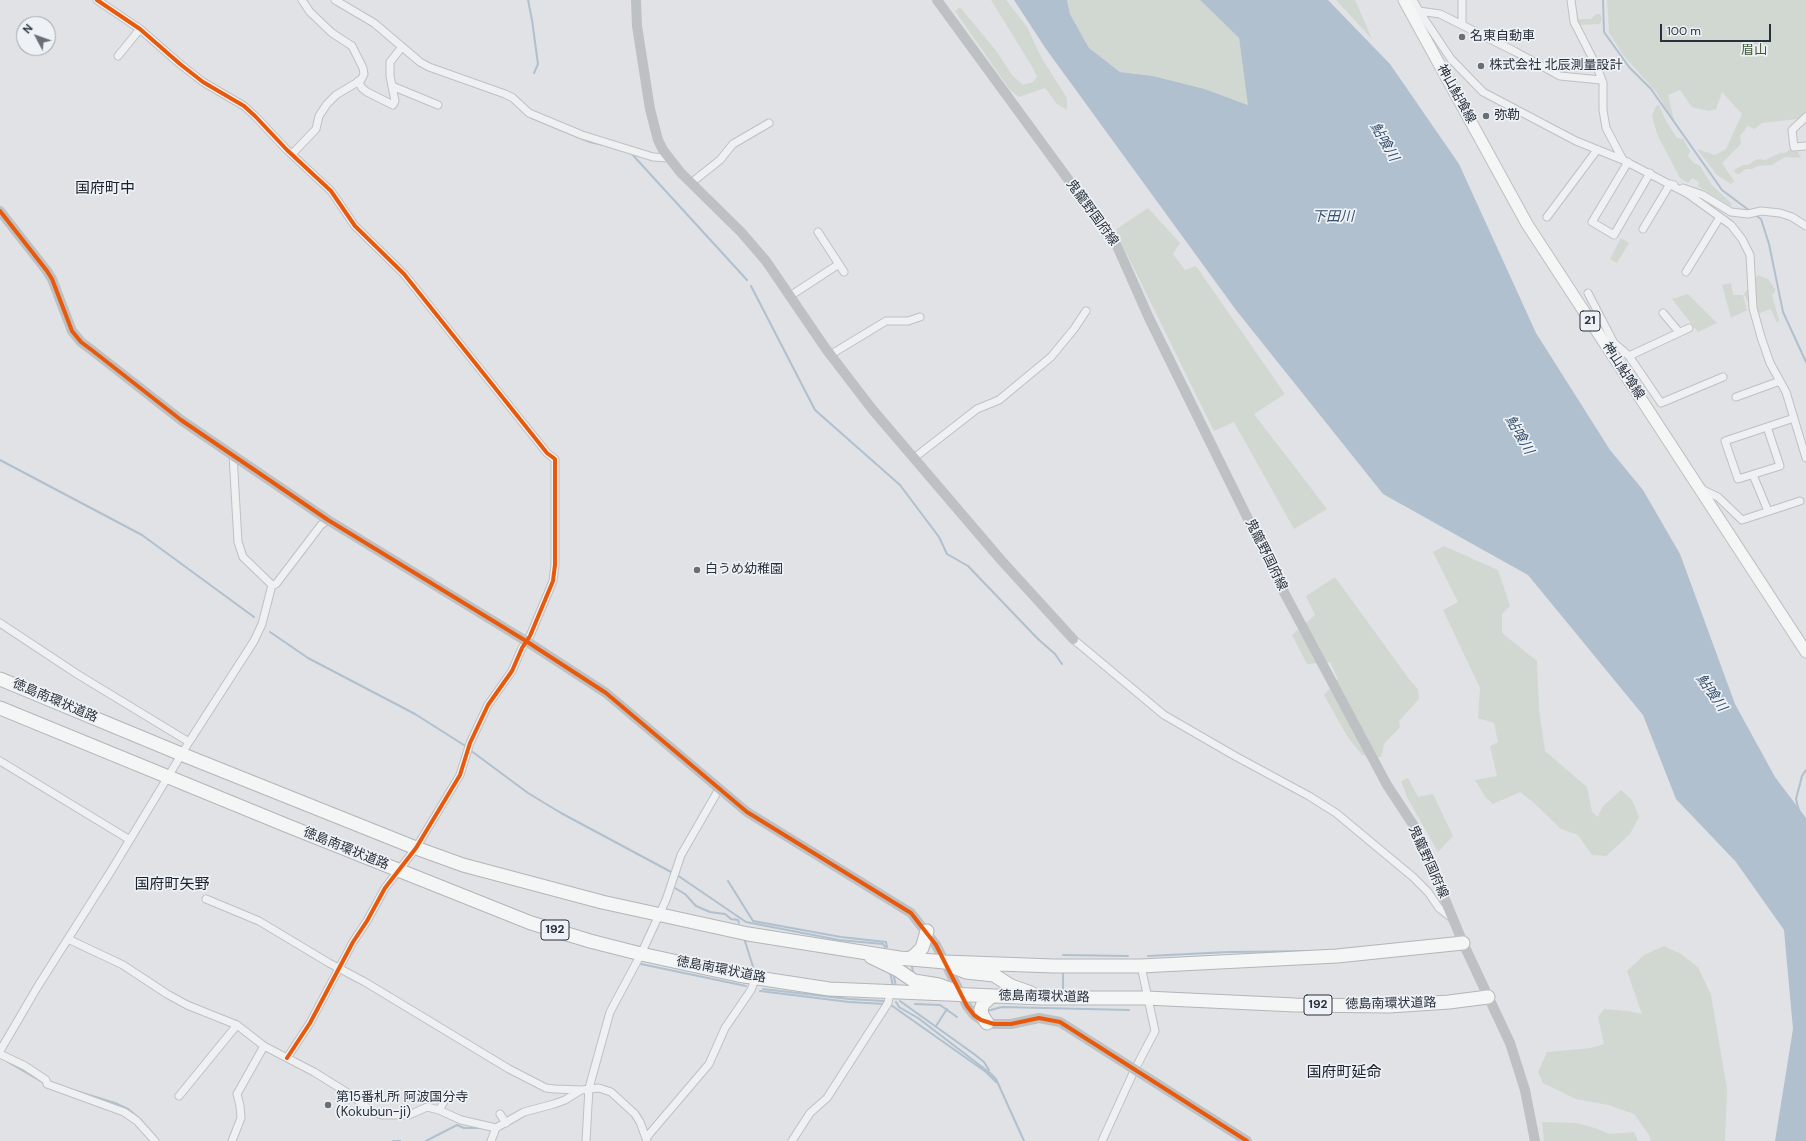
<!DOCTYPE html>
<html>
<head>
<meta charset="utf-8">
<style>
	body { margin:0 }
	#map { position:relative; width:1806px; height:1141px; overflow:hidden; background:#e0e2e5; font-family:"DM Sans",sans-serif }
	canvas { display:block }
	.north { position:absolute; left:16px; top:16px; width:40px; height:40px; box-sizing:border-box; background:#eef1f5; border:1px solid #9fa4ab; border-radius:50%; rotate:311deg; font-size:11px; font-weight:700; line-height:16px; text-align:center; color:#29313c }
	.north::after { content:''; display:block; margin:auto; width:14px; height:18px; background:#696f77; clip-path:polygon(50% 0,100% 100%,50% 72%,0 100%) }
	.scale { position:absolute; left:1660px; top:24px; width:111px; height:18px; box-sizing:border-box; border:2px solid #29313c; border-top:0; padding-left:5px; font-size:12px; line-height:14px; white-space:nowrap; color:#29313c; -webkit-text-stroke:3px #eef1f5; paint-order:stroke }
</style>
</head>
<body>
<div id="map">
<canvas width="1806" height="1141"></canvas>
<div class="north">N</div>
<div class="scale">100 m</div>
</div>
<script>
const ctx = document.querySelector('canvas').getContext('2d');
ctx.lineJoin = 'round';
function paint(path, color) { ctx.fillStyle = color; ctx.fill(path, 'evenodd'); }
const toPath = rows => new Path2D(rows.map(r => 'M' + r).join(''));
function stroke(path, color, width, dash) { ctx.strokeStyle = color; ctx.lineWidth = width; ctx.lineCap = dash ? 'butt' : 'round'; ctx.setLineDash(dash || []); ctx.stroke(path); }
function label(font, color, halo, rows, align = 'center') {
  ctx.font = font + ' "DM Sans","Noto Sans JP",sans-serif'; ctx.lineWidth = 3.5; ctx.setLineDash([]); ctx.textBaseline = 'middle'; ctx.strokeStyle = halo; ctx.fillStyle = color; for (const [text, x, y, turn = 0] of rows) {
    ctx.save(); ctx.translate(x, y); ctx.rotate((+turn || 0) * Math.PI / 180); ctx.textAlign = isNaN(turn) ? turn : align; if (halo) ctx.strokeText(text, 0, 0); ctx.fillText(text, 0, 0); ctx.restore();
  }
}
paint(toPath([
	[991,0,1006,0,1027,27,1041,57,1067,98,1067,110,1057,104,1045,88,1019,97,1010,90,955,11,960,7,997,52,1012,75,1023,85,1033,82,1037,77,1033,68],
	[1067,0,1200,0,1239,38,1249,105,1205,89,1153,76,1120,72,1089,48,1070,14],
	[1336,0,1355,0,1372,39],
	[1607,0,1806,0,1806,112,1797,119,1762,123,1755,129,1748,126,1740,136,1741,144,1722,163,1734,181,1731,184,1717,175,1697,149,1715,155,1726,149,1742,114,1722,92,1716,109,1709,111,1692,107,1680,90,1668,95,1675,124,1657,93,1623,55,1609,32],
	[1596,14,1600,14,1602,18,1600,24,1579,25,1576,19,1591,19],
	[1659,105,1666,121,1677,138,1683,139,1690,151,1688,156,1694,163,1700,166,1711,184,1732,204,1730,206,1698,186,1699,182,1692,178,1688,183,1680,178,1657,134,1652,116,1656,106],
	[1789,150,1798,152,1801,158,1785,157,1772,165,1758,166,1752,169,1746,169,1739,174,1736,174,1734,170,1743,165,1748,165,1757,159,1765,160,1780,153,1785,153],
	[1148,208,1180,243,1173,254,1185,270,1196,266,1285,394,1254,414,1327,509,1294,529,1234,422,1214,431,1115,230],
	[1621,238,1629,243,1617,263,1610,259],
	[1758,275,1768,279,1775,289,1775,292,1772,295,1779,320,1777,323,1771,309,1760,313,1750,307,1744,294],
	[1731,283,1733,295,1743,295,1747,310,1731,318,1722,285],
	[1688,294,1717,323,1698,332,1672,299],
	[1444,546,1498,570,1510,606,1502,614,1502,633,1537,661,1539,710,1545,751,1587,787,1592,812,1598,817,1602,807,1621,790,1632,800,1639,817,1630,834,1606,856,1592,855,1578,835,1561,829,1532,801,1520,792,1493,804,1486,798,1475,780,1497,776,1490,746,1498,742,1494,723,1478,718,1480,688,1443,610,1458,602,1433,552],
	[1335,577,1409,679,1418,689,1419,699,1399,721,1400,727,1384,744,1381,757,1362,755,1347,736,1324,695,1338,679,1330,662,1307,664,1292,635,1315,615,1306,596],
	[1408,778,1418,797,1433,794,1453,836,1438,852,1407,797,1401,781],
	[1664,946,1681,954,1698,967,1711,995,1727,1089,1725,1141,1651,1141,1649,1135,1634,1114,1608,1105,1576,1099,1543,1083,1538,1072,1547,1052,1591,1048,1604,1044,1598,1017,1604,1009,1628,1011,1642,1014,1627,971,1644,955],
	[1542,1122,1577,1123,1598,1129,1609,1134,1634,1132,1638,1141,1544,1141]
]), '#d1d8d1');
paint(toPath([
	[1014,0,1067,0,1070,14,1089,48,1120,72,1153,76,1205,89,1248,105,1239,38,1200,0,1328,0,1390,64,1459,164,1536,333,1610,450,1643,490,1680,554,1735,704,1775,777,1806,818,1806,1141,1775,1141,1793,1029,1784,930,1736,862,1676,799,1643,715,1528,575,1383,494,1236,310,1046,49]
]), '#b0c0ce');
stroke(toPath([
	[528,0,532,20,538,64,534,73],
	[1603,0,1604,32,1629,67,1651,89,1722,190,1750,211],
	[532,118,590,142,603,145],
	[630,152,747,280],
	[1755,215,1761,219,1769,244,1783,312,1806,362],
	[751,286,815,410,900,485,939,537,947,554,968,566,1038,639,1055,654,1062,664],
	[0,460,142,535,254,617],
	[270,632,308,658,415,714,467,747],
	[470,750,528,793,561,813,673,873],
	[1799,811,1796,799,1802,776,1806,770],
	[677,875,746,922,839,940,883,944,885,947],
	[728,881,753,921,841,937,886,942,887,947],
	[675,888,685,894,696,906,710,912,725,914,731,919,738,920,739,923],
	[744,938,755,973],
	[1063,955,1128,956],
	[1148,956,1228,952,1317,951],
	[641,964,746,986],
	[912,966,913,973],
	[1063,971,1063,993],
	[890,972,893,986],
	[893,973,896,986],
	[763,989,849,999,884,1001],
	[760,991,849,1002,884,1004],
	[900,1001,974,1054,984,1062,989,1070],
	[896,1002,899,1007,918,1018,990,1073,996,1079,1024,1141],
	[915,1004,940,1005,957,1017],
	[891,1005,986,1072,996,1082],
	[987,1011,1002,1007,1129,1010],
	[936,1026,947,1009],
	[8,1062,44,1083],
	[73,1090,115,1103,128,1109,139,1118,151,1132],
	[393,1141,400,1141],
	[426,1141,457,1125,464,1128,481,1128]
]), '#b0c0ce', 2);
const street = toPath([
	[97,0,140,29,180,64,203,82,244,106,255,116,287,150,331,191,355,226,404,274,547,453,555,459,555,565,553,581,530,636,522,648,512,671,488,705,470,743,460,775,416,848,385,888,367,921,353,942,310,1023,287,1058],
	[335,0,374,23,420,62,429,67,505,94,513,98,529,113,582,135,653,157,668,158],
	[1413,0,1419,11,1440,14,1516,52,1560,76,1601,80],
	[1571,0,1574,22,1597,67,1603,83,1603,110,1606,128,1623,160,1688,194,1731,225,1742,239,1750,255,1753,308,1761,337,1770,363,1786,392,1806,458],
	[1408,3,1419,11,1451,59,1483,92,1576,141,1623,160],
	[1462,25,1462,0],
	[118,56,140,29],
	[358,81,362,88,367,92,393,105,395,101,390,76,390,62,402,47],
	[392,86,438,105],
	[1806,117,1792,130,1794,147,1806,146],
	[292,154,316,129,319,116,327,104,336,95,361,80,364,74,363,68,352,46,332,33,310,12,302,0],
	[1628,162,1592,222,1614,235,1650,173],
	[691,183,720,160,733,144,769,123],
	[1683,188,1703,195,1731,212,1748,214,1761,211,1780,213,1792,217,1806,226],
	[1547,217,1597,150],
	[1643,229,1670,184,1674,185],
	[818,232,844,272],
	[1686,272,1720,217],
	[1588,293,1614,343],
	[790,296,839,264],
	[1663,313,1679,332],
	[1607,347,1614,343,1629,356,1689,328],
	[830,355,886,321,908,321,920,317],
	[1629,356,1661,403,1723,377],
	[1736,397,1780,381],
	[1767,427,1725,441,1738,479,1780,466,1767,427,1794,418],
	[914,458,977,409,999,400,1051,357,1074,329,1086,311],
	[1753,475,1768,511],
	[1701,489,1718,497,1742,520,1800,501],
	[272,585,276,584,321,525,328,520],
	[0,623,77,674,189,742],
	[1073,639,1164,715,1235,756,1309,796,1336,813,1413,877,1428,892,1439,908,1453,919],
	[0,761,130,840],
	[206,899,259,921,329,963,365,982,509,1069,546,1088,555,1089,581,1090],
	[68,939,123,965,167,994,187,1005,237,1025,264,1046,314,1072,351,1095,373,1112,382,1115,409,1115,427,1107,439,1110,461,1120,496,1128,524,1112,554,1104,565,1100,581,1090,599,1088,611,1092,635,1114,640,1122,647,1141],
	[0,1051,38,986,111,871,189,742,254,641,262,624,272,585,243,557,238,542,233,455],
	[0,1054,25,1066,46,1080,47,1084,124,1112,137,1121,155,1141],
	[179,1096,237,1025],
	[439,1110,448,1095],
	[500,1114,506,1123],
	[646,1138,709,1064,725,1028,751,990,756,977],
	[232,1141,241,1118,240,1106,237,1094,264,1046],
	[491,1141,496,1128],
	[586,1141,589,1088,610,1012,641,954,666,900,681,855,719,789],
	[792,1141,810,1113,827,1098,888,1003,890,992],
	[1102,1141,1134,1071,1155,1031,1141,966]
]);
const primary = toPath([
	[1404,0,1527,224,1806,652]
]);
const highway = toPath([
	[0,679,181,754,416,848,463,865,602,902,748,934,899,958,945,962,1053,966,1141,966,1337,956,1463,943],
	[0,708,288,826,531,923,590,941,641,954,738,975,829,989,1042,998,1146,998,1295,1005,1389,1006,1449,1002,1488,997],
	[871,957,898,970,914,981,939,985,950,989],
	[908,959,914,956,922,948,927,931],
	[954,967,966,972,994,975,1011,986,1031,993],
	[987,1023,982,1015,981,1009,983,1004,992,996]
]);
stroke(street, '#bec0c3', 9);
stroke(primary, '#bdbfc2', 13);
stroke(highway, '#b3b5b9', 15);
stroke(street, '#eff0f2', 7);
stroke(toPath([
	[636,0,637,26,650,109,658,140,663,150,681,173,741,232,766,261,826,349,872,409,1001,560,1073,639],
	[937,0,1117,246,1149,318,1285,594,1387,785,1416,829,1463,943,1510,1043,1525,1090,1535,1141],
	[0,211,47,271,52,279,72,331,81,342,93,351,181,420,328,520,526,641,606,693,747,812,911,913,936,945,967,1006,974,1015,981,1020,994,1024,1011,1024,1039,1018,1060,1022,1247,1141]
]), '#bec1c4', 10);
stroke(primary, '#f4f5f5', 11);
stroke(highway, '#f4f5f5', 13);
stroke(toPath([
	[97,0,140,29,180,64,203,82,244,106,255,116,287,150,331,191,355,226,404,274,547,453,555,459,555,565,553,581,530,636,522,648,512,671,488,705,470,743,460,775,416,848,385,888,367,921,353,942,310,1023,287,1058],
	[0,211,47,271,52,279,72,331,81,342,93,351,181,420,328,520,526,641,606,693,747,812,911,913,936,945,967,1006,974,1015,981,1020,994,1024,1011,1024,1039,1018,1060,1022,1247,1141]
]), '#e8590c', 4);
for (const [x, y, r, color] of [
	[1462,37,4,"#696f77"],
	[1481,66,4,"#696f77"],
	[1486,116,4,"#696f77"],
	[697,570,4,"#696f77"],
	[328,1105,4,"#696f77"]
]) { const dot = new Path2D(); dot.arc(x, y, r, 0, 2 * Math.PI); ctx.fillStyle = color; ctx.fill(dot); stroke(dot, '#eef1f5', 1.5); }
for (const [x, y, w] of [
	[1590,321,20],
	[555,930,28],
	[1318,1005,28]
]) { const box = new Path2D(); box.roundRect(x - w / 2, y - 10, w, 20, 3); ctx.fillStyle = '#eef1f5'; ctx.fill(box); stroke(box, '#29313c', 1); }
label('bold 12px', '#29313c', null, [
	["21",1590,321],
	["192",555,930],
	["192",1318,1005]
]);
label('13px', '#29313c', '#eef1f5', [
	["名東自動車",1470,37],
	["株式会社 北辰測量設計",1489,66],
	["弥勒",1494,116],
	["白うめ幼稚園",705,570],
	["第15番札所 阿波国分寺",336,1098],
	["(Kokubun-ji)",336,1113]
], 'left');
label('13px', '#3f5737', '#eef1f5', [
	["眉山",1754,51]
]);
label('13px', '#29313c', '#eef1f5', [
	["神山鮎喰線",1456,94,61],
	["鬼籠野国府線",1092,213,54],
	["神山鮎喰線",1623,371,57],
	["鬼籠野国府線",1266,555,64],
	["徳島南環状道路",55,701,23],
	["徳島南環状道路",346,849,22],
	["鬼籠野国府線",1428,862,66],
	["徳島南環状道路",721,970,11],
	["徳島南環状道路",1044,997,1],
	["徳島南環状道路",1391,1004,-1]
]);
label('italic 14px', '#36516d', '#eef1f5', [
	["鮎喰川",1384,142,60],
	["下田川",1333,217],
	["鮎喰川",1519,435,60],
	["鮎喰川",1711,693,55]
]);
label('15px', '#1b222d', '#eef1f5', [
	["国府町中",105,189],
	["国府町矢野",172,885],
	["国府町延命",1344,1073]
]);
</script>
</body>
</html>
